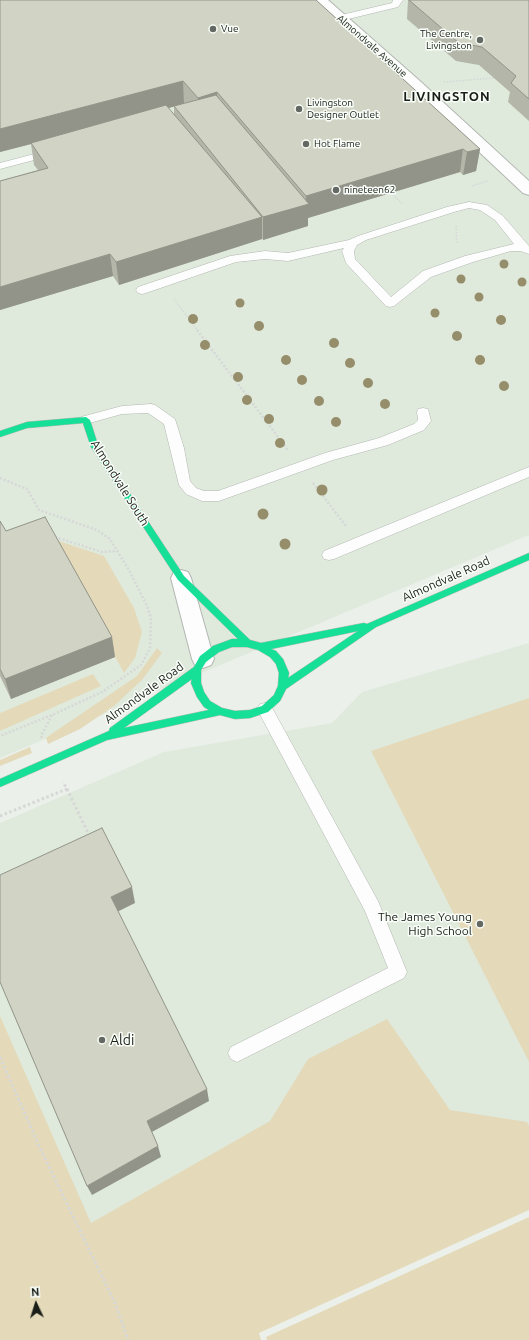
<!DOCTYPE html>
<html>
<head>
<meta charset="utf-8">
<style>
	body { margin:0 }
	#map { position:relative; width:529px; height:1340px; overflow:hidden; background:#ebf0ea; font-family:Ubuntu,sans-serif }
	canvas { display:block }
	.north { position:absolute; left:16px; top:1284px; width:40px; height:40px; -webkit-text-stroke:3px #fafef9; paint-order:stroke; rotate:356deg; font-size:11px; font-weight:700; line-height:16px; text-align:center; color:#1a1e19 }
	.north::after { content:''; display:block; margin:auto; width:14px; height:18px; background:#1a1e19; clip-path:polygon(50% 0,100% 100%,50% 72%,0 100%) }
</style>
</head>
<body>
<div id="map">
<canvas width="529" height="1340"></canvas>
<div class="north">N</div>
</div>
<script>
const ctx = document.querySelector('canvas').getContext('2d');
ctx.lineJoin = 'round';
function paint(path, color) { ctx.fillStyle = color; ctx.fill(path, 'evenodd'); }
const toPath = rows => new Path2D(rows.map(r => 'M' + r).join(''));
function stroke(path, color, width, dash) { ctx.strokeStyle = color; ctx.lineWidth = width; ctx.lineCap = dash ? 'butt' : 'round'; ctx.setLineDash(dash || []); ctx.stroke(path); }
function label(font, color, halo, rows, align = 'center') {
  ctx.font = font + ' Ubuntu,sans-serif'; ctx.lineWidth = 3; ctx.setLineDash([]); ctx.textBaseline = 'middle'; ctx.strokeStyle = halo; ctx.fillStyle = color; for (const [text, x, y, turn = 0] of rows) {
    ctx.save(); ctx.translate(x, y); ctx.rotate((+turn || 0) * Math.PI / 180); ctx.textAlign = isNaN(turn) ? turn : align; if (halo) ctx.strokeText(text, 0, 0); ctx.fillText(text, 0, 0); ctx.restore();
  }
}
paint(toPath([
	[0,0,529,0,529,535,0,758],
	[529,643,529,1139,82,1331,0,1162,0,823,164,752,332,723,362,692]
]), '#dfeadd');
paint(toPath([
	[50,538,104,556,134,608,142,632,135,658,124,673],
	[157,648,162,653,142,680,114,706,80,729,48,744,46,738,50,735,137,676],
	[93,674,101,686,0,731,0,713],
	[529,698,529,1062,371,751],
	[30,747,32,753,0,766,0,760],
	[0,1016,91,1223,270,1121,308,1059,387,1019,450,1110,527,1122,529,1126,529,1210,259,1333,261,1340,0,1340],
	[529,1217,529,1340,267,1340,266,1337]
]), '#e4daba');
const lane = toPath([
	[393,0,403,0,398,7,340,21,335,18,337,16,392,3,393,0],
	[53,149,58,152,57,154,0,169,0,163,53,149],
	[469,202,487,205,503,216,529,246,529,254,520,251,511,251,473,262,431,277,394,306,390,307,386,306,346,263,342,251,344,248,288,261,265,259,236,262,146,293,142,294,138,293,136,290,138,287,230,256,265,251,288,253,349,240,358,236,447,207,469,202],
	[469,208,480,210,495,220,514,244,465,256,423,271,391,297,355,259,354,251,357,245,366,240,454,212,469,208],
	[151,404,155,405,175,419,184,448,190,481,196,488,204,491,218,491,325,453,379,438,414,424,418,420,417,412,418,409,423,408,428,409,431,421,424,430,388,445,333,460,219,501,202,501,186,494,179,485,164,424,148,413,122,414,86,424,81,423,80,420,81,417,122,406,151,404],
	[529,467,529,477,334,559,329,560,324,559,322,555,324,551,529,467],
	[265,703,270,704,378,901,407,972,404,978,237,1062,231,1059,228,1053,231,1047,388,968,365,911,257,709,260,704,265,703]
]);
const street = toPath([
	[313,0,328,0,421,82,529,181,529,195,523,193,411,88,313,0],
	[181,570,188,572,191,578,214,659,211,665,203,668,195,665,192,659,171,578,174,572,181,570]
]);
const fast = toPath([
	[86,417,90,420,98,445,184,576,250,640,261,643,364,623,367,624,529,553,529,560,376,627,286,689,280,701,268,712,250,718,235,719,220,715,107,740,0,787,0,779,109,731,110,728,194,667,200,656,213,646,232,639,238,639,178,580,91,447,83,423,27,428,0,437,0,431,27,422,86,417],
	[358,631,288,678,289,673,283,659,276,651,271,649,358,631],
	[232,647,247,647,258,650,270,657,276,664,279,673,278,686,274,695,262,706,250,710,235,711,222,708,210,701,204,692,201,683,201,670,206,662,219,652,232,647],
	[192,679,191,683,197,697,204,707,209,710,124,728,192,679]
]);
stroke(lane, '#b3b7b2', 1);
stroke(street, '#b3b7b2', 2);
stroke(fast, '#b3b7b2', 1);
stroke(toPath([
	[444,82,494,78],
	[472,186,488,181],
	[391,192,403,205],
	[456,226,457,243],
	[174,299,198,331]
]), '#d6d7d6', 1.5, [1.5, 1.5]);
stroke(toPath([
	[197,330,288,450],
	[0,478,27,489,39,510,97,530,110,539,129,570,147,606,151,618,150,648,141,665,102,692,52,715,0,736],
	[313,483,346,526],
	[55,537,102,552,117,551],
	[42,738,41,736,52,715]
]), '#d6d7d6', 2.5, [2, 2]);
stroke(toPath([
	[67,789,89,835],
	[0,816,67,789,63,782],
	[0,1057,39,1146,115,1303,128,1340]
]), '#d6d7d6', 3, [2.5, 2.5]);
paint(lane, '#fcfdfc');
paint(street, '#fcfdfc');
paint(fast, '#16e098');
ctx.fillStyle = '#968e6b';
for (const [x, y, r] of [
	[504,264,4.5],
	[461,279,4.5],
	[522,282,4.5],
	[479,297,4.5],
	[240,303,4.5],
	[435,313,4.5],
	[193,319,5],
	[501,320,5],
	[259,326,5],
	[457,336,5],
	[334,343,5],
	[205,345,5],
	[286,360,5],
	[480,360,5],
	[350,363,5],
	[238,377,5],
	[302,380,5],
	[368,383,5],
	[504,386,5],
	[247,400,5],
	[319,401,5],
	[385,404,5],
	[269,419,5],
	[336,422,5],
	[280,443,5],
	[322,490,5.5],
	[263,514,5.5],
	[285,544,5.5]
]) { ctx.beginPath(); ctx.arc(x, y, r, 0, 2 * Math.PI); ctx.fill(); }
paint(toPath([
	[0,0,480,149,476,171,463,175,460,172,308,218,308,226,263,240,262,238,262,239,119,285,113,276,0,310,0,181,38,170,34,165,31,144,0,152],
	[174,106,174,115,168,108],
	[408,0,529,0,529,121,508,102,510,92,479,65,456,61,407,19],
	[0,521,6,531,112,637,115,657,11,699,0,676]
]), '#b4b6a9');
paint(toPath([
	[183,81,184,104,31,144,31,143,31,144,0,152,0,129],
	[217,92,218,114,199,120,198,98],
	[463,149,460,172,308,218,308,226,263,240,263,217,305,205,306,196],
	[480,149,476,171,463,175,467,152],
	[262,217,262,239,119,285,116,262],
	[110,254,113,276,0,310,0,287],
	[112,637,115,657,11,699,5,679],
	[132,887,135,903,115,913,111,897],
	[207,1089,209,1101,150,1133,147,1121],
	[158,1146,161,1157,92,1195,87,1186]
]), '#929489');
const building = toPath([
	[0,0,316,0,480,149,467,152,463,149,306,196,217,92,198,98,183,81,0,129,0,0],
	[409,0,529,0,529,99,511,83,516,76,482,47,459,43,409,0],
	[216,95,309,204,263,217,174,106,216,95],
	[166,105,262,217,116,262,110,254,0,287,0,181,48,168,31,143,166,105],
	[45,517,112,637,5,679,0,669,0,521,6,531,45,517],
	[102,828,132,887,111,897,207,1089,147,1121,158,1146,87,1186,0,982,0,875,102,828]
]);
paint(building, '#d1d4c4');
stroke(building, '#929489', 1);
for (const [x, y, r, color] of [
	[213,29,4,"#636862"],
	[480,40,4,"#636862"],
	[299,109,4,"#636862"],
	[306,144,4,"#636862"],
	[336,190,4,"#636862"],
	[480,924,4,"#636862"],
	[102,1040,4,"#636862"]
]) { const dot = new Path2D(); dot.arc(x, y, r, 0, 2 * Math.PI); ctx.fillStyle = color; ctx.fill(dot); stroke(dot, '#fafef9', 1.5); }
label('10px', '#1a1e19', '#fafef9', [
	["Vue",221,29],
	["The Centre,",472,34,"right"],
	["Livingston",472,46,"right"],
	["Livingston",307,103],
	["Designer Outlet",307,115],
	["Hot Flame",314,144],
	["nineteen62",344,190]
], 'left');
label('10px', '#1a1e19', '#fafef9', [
	["Almondvale Avenue",372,46,41]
]);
label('12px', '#1a1e19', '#fafef9', [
	["Almondvale South",120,483,58],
	["Almondvale Road",446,579,-24],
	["Almondvale Road",144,693,-36]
]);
label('12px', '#1a1e19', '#fafef9', [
	["The James Young",472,917],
	["High School",472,931]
], 'right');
ctx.letterSpacing = '1px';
label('bold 13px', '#1a1e19', '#fafef9', [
	["LIVINGSTON",447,97]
]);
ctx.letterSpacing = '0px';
label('14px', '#1a1e19', '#fafef9', [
	["Aldi",110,1040]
], 'left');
</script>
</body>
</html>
